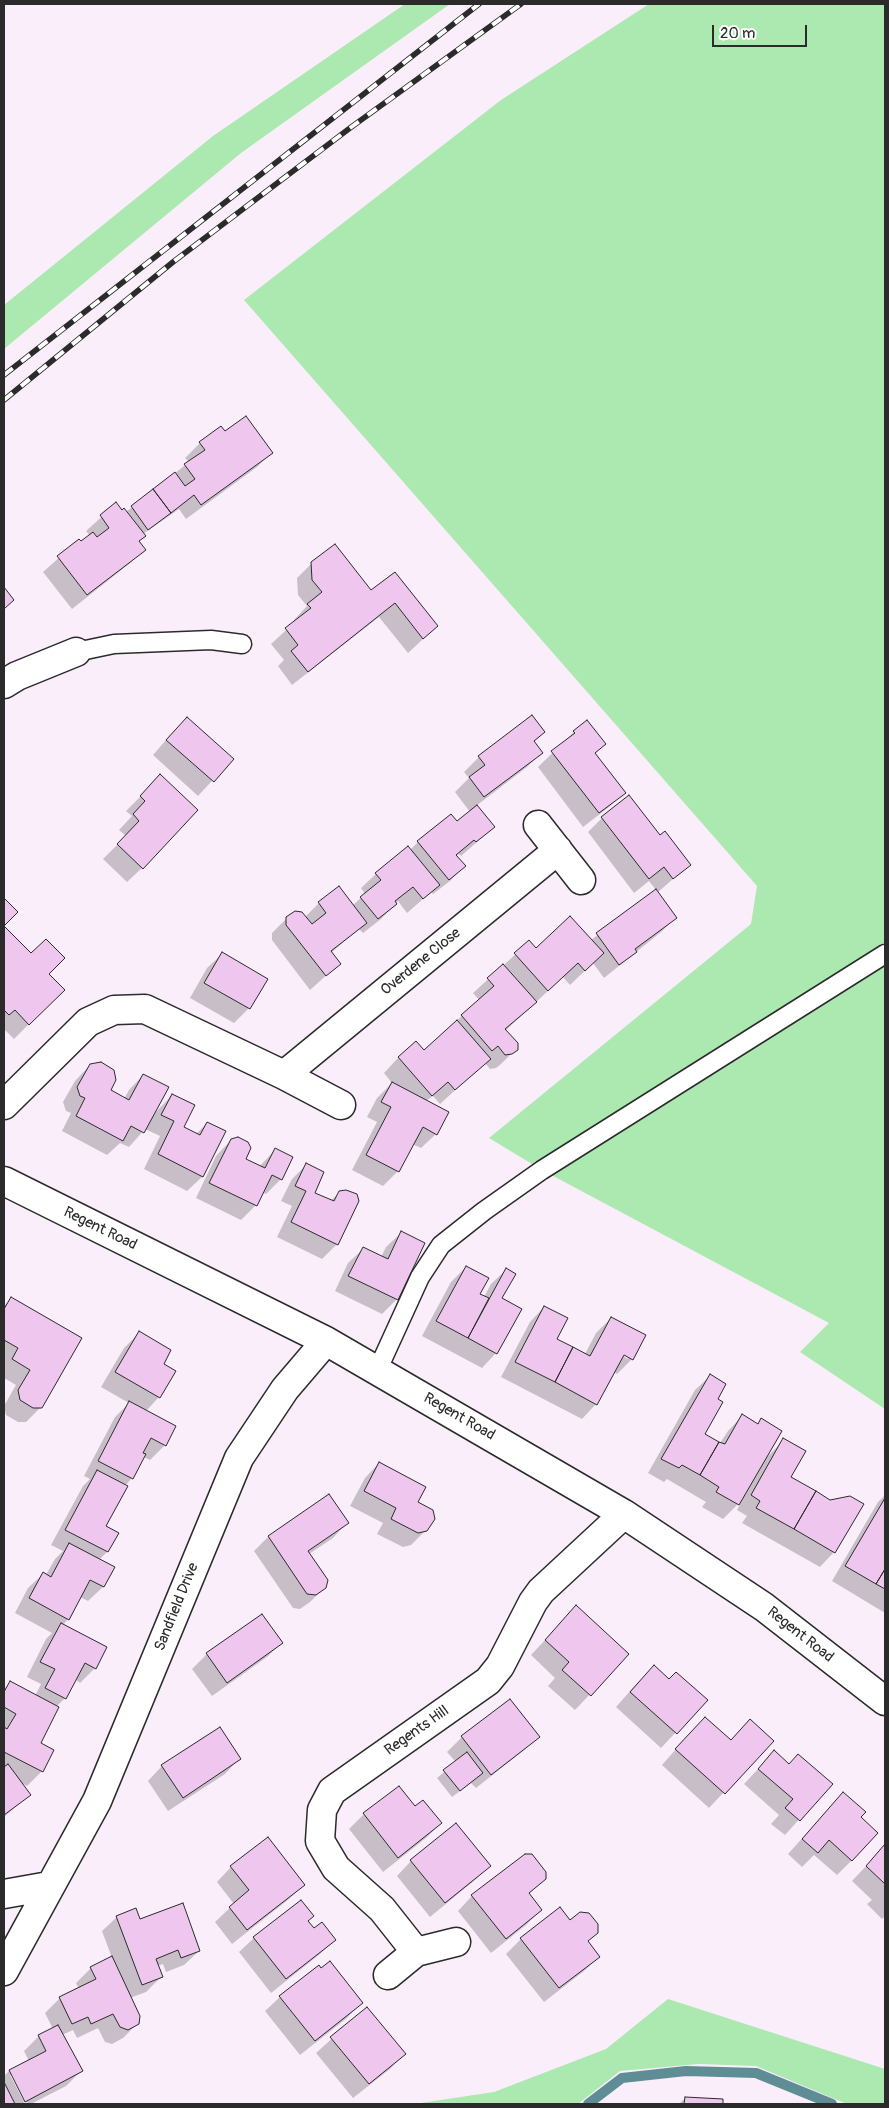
<!DOCTYPE html>
<html>
<head>
<meta charset="utf-8">
<style>
	body { margin:0 }
	#map { position:relative; width:889px; height:2108px; overflow:hidden; background:#faeefa; font-family:Pangolin,sans-serif }
	canvas { display:block }
	.frame { position:absolute; inset:0; border:5px solid #2b2b2b; pointer-events:none }
	.scale { position:absolute; left:712px; top:25px; width:95px; height:22px; box-sizing:border-box; border:2px solid #2b2b2b; border-top:0; padding-left:6px; font-size:15px; line-height:18px; white-space:nowrap; color:#2b2b2b; -webkit-text-stroke:4px #fff; paint-order:stroke }
</style>
</head>
<body>
<div id="map">
<canvas width="889" height="2108"></canvas>
<div class="frame"></div>
<div class="scale">20 m</div>
</div>
<script>
const ctx = document.querySelector('canvas').getContext('2d');
ctx.lineJoin = 'round';
function paint(path, color) { ctx.fillStyle = color; ctx.fill(path, 'evenodd'); }
const toPath = rows => new Path2D(rows.map(r => 'M' + r).join(''));
function stroke(path, color, width, dash) { ctx.strokeStyle = color; ctx.lineWidth = width; ctx.lineCap = dash ? 'butt' : 'round'; ctx.setLineDash(dash || []); ctx.stroke(path); }
function label(font, color, halo, rows, align = 'center') {
  ctx.font = font + ' Pangolin,sans-serif'; ctx.lineWidth = 4; ctx.setLineDash([]); ctx.textBaseline = 'middle'; ctx.strokeStyle = halo; ctx.fillStyle = color; for (const [text, x, y, turn = 0] of rows) {
    ctx.save(); ctx.translate(x, y); ctx.rotate((+turn || 0) * Math.PI / 180); ctx.textAlign = isNaN(turn) ? turn : align; if (halo) ctx.strokeText(text, 0, 0); ctx.fillText(text, 0, 0); ctx.restore();
  }
}
paint(toPath([
	[405,4,450,4,241,153,4,349,4,305,213,136],
	[649,4,885,4,885,1409,800,1352,829,1323,542,1170,489,1138,751,924,757,886,244,300,501,100],
	[668,1999,885,2069,885,2104,847,2104,756,2066,699,2064,620,2071,578,2104,414,2104,494,2092,606,2049]
]), '#abe9b0');
paint(toPath([
	[225,433,271,453,257,467,186,519,179,509,143,534,144,536,138,542,144,550,129,564,72,609,43,572,78,541,80,543,90,536,86,531,116,504,122,512,126,512,189,462,185,458,200,443],
	[312,563,371,592,395,574,437,626,408,653,379,617,292,685,278,666,284,660,271,644,295,622,294,620,307,606,298,595,297,578],
	[544,732,534,742,541,753,527,767,476,806,494,827,461,856,459,854,456,856,464,866,450,881,433,894,431,892,407,913,398,901,381,919,363,933,359,929,331,953,339,964,310,990,272,940,272,933,287,918,305,917,319,903,352,906,365,894,361,888,376,874,410,850,418,842,456,823,470,812,455,792,469,778,464,772,479,757],
	[574,732,604,744,595,754,624,793,609,807,583,827,538,767],
	[172,733,232,759,198,796,153,755],
	[146,791,142,868,127,882,103,859,126,836,119,830,132,816,126,811],
	[602,818,660,837,689,865,657,893,675,918,661,932,604,978,593,963,570,985,563,977,505,1031,516,1049,501,1064,496,1068,490,1069,485,1063,440,1104,433,1096,426,1101,436,1134,421,1148,412,1144,398,1171,383,1186,352,1170,377,1122,367,1117,377,1098,392,1083,384,1073,398,1058,415,1043,423,1052,479,1000,473,993,529,942,536,949,591,940,656,890,649,881,634,893,588,832],
	[4,927,63,990,14,1039,4,1029],
	[222,954,249,1008,234,1023,190,998,207,968],
	[90,1065,109,1091,124,1099,129,1090,143,1075,154,1114,172,1095,182,1127,196,1134,207,1123,224,1132,202,1177,187,1191,144,1169,160,1136,145,1129,129,1147,120,1143,107,1155,62,1131,71,1113,66,1111,63,1102,75,1081],
	[231,1140,244,1160,259,1167,275,1150,281,1179,266,1194,262,1192,256,1205,241,1220,196,1198,216,1156],
	[306,1165,313,1193,330,1201,340,1192,337,1244,322,1259,277,1237,292,1206,281,1201,292,1179],
	[401,1233,423,1243,397,1299,382,1314,335,1291,348,1263,363,1249,381,1257,386,1247],
	[466,1267,478,1294,484,1297,491,1284,506,1270,500,1299,496,1353,482,1368,422,1336,451,1282],
	[11,1299,41,1407,26,1422,18,1422,6,1415,4,1406,16,1385,4,1378,4,1306],
	[544,1307,555,1339,585,1354,596,1333,611,1318,632,1359,617,1374,613,1372,596,1404,582,1419,501,1377,530,1322],
	[618,1353,628,1356,628,1359],
	[139,1333,162,1364,159,1397,146,1411,165,1445,150,1460,144,1457,132,1478,125,1486,105,1527,107,1552,99,1560,113,1567,103,1587,88,1601,80,1597,68,1619,63,1625,95,1668,80,1683,75,1679,65,1698,56,1707,39,1743,53,1751,42,1771,27,1786,20,1782,29,1795,4,1817,4,1689,10,1683,35,1696,41,1684,27,1677,46,1639,52,1633,15,1613,28,1588,43,1574,46,1575,55,1559,63,1551,51,1545,83,1486,90,1479,84,1476,115,1417,129,1403,101,1387,124,1348],
	[710,1376,716,1399,703,1434,720,1443,728,1431,742,1416,757,1424,761,1420,765,1459,784,1440,790,1478,834,1552,820,1567,742,1523,747,1516,737,1510,742,1500,723,1519,702,1507,706,1502,667,1479,664,1482,648,1473,695,1390],
	[379,1463,416,1502,426,1530,411,1545,403,1547,377,1534,383,1523,350,1506,365,1478],
	[328,1495,347,1523,333,1538,309,1554,325,1587,310,1602,300,1609,293,1608,254,1551,268,1537],
	[885,1495,885,1613,832,1581,878,1502],
	[562,1622,628,1654,575,1710,548,1686,555,1678,531,1655],
	[281,1643,267,1657,212,1696,192,1669,207,1654],
	[639,1681,706,1700,661,1748,616,1707],
	[690,1733,730,1741,772,1741,709,1808,662,1765],
	[538,1736,523,1751,476,1788,471,1783,452,1797,437,1778,456,1762,447,1752,462,1737],
	[774,1752,789,1765,831,1784,785,1835,771,1824,779,1815,744,1784],
	[239,1759,225,1774,168,1811,148,1781,162,1766],
	[398,1787,415,1808,441,1823,426,1838,383,1872,349,1829,364,1814],
	[843,1793,852,1860,837,1875,814,1855,802,1867,788,1854],
	[885,1846,885,1916,882,1919,867,1904,872,1900,852,1881],
	[525,1855,545,1878,528,1895,541,1910,526,1925,491,1953,458,1911,472,1896],
	[411,1861,489,1866,475,1880,430,1917,397,1876],
	[231,1867,304,1884,289,1899,232,1944,215,1922,234,1904,217,1882],
	[117,1917,139,1920,199,1951,184,1965,166,1972,163,1964,157,1966,161,1977,146,1992,130,1998,138,2023,123,2038,112,2044,105,2042,98,2028,77,2038,73,2030,62,2035,81,2071,66,2086,31,2104,28,2104,12,2075,10,2075,25,2104,4,2104,4,2076,9,2071,29,2061,24,2051,39,2036,53,2029,45,2013,60,1998,79,1989,76,1983,91,1968,112,1958,102,1931],
	[313,1930,334,1940,320,1954,271,1993,239,1952,254,1938],
	[521,1939,587,1942,599,1957,584,1971,544,2002,506,1954],
	[280,1997,361,2003,347,2018,300,2055,265,2011],
	[366,2008,404,2054,390,2069,353,2098,316,2053],
	[685,2098,722,2100,722,2104,679,2104]
]), '#0003');
stroke(toPath([
	[588,2104,622,2078,686,2071,756,2073,832,2104]
]), '#5e8d95', 10);
const building = toPath([
	[246,416,273,453,201,505,194,495,171,513,153,489,175,472,185,486,195,479,184,464,205,450,199,442,221,426,225,431,246,416],
	[153,489,171,513,148,530,131,506,153,489],
	[116,502,122,510,124,508,146,536,139,541,146,550,87,595,57,556,79,539,81,541,93,532,97,537,109,528,100,515,116,502],
	[335,544,371,590,395,572,438,626,423,639,395,603,308,672,291,651,298,645,285,628,311,608,307,604,322,592,312,580,311,562,335,544],
	[4,587,14,600,4,609,4,587],
	[532,715,545,732,534,741,543,753,484,797,469,777,485,765,478,756,532,715],
	[187,717,234,759,214,782,166,740,187,717],
	[587,720,606,744,595,753,626,793,599,813,551,751,575,733,573,731,587,720],
	[160,774,198,810,143,869,117,844,139,821,133,814,145,801,140,796,160,774],
	[629,795,660,835,665,831,691,865,673,879,664,867,649,879,601,817,629,795],
	[477,805,495,827,476,842,474,840,456,855,466,866,449,880,417,841,451,814,457,821,477,805],
	[408,846,440,885,423,899,413,887,395,901,397,904,378,919,360,897,381,880,375,873,408,846],
	[339,886,367,923,331,951,341,964,326,976,286,925,286,917,295,911,302,912,312,924,326,913,318,902,339,886],
	[656,889,677,918,635,949,637,952,619,965,596,933,656,889],
	[4,898,18,912,4,926,31,953,46,939,65,958,49,974,65,990,29,1025,15,1010,9,1015,4,1010,4,898],
	[570,916,604,953,585,971,578,963,548,991,514,953,529,940,536,948,570,916],
	[222,952,268,979,250,1009,204,983,222,952],
	[503,964,537,1002,505,1029,518,1043,518,1050,512,1054,505,1055,498,1046,492,1051,461,1015,494,986,487,978,503,964],
	[457,1020,491,1059,455,1090,448,1082,432,1096,398,1057,416,1041,424,1050,457,1020],
	[101,1062,114,1070,116,1080,111,1090,129,1100,143,1074,169,1087,144,1133,131,1126,123,1141,76,1116,85,1098,80,1096,77,1087,90,1064,101,1062],
	[392,1082,449,1112,437,1135,423,1127,399,1172,366,1155,391,1107,381,1102,392,1082],
	[172,1094,195,1105,184,1127,200,1135,207,1122,226,1131,203,1177,158,1154,174,1121,161,1115,172,1094],
	[238,1137,248,1142,251,1148,246,1159,265,1168,275,1148,293,1157,282,1180,272,1175,257,1206,209,1183,231,1139,238,1137],
	[306,1163,324,1172,315,1193,334,1201,339,1191,346,1190,357,1194,359,1201,338,1245,291,1222,306,1191,295,1186,306,1163],
	[401,1231,425,1243,398,1300,348,1276,363,1247,388,1259,401,1231],
	[466,1266,489,1278,480,1294,489,1298,468,1338,436,1321,466,1266],
	[506,1268,516,1274,502,1298,522,1309,497,1354,468,1338,506,1268],
	[11,1297,82,1338,42,1408,33,1408,20,1400,18,1390,30,1370,12,1359,18,1348,4,1340,4,1309,11,1297],
	[544,1306,568,1318,557,1339,573,1347,555,1382,515,1362,544,1306],
	[611,1317,646,1335,633,1360,624,1355,597,1405,555,1382,573,1347,590,1356,611,1317],
	[139,1331,171,1350,164,1364,176,1371,160,1398,115,1372,139,1331],
	[710,1374,726,1384,718,1399,723,1402,705,1434,719,1442,700,1475,682,1465,679,1468,661,1459,710,1374],
	[129,1401,176,1426,166,1446,151,1438,143,1453,146,1454,133,1479,98,1461,129,1401],
	[742,1414,758,1424,761,1418,782,1431,739,1505,716,1492,719,1487,700,1475,719,1442,725,1444,742,1414],
	[783,1438,806,1451,791,1477,816,1491,794,1529,756,1508,760,1501,751,1495,783,1438],
	[379,1462,426,1487,418,1502,433,1510,435,1519,427,1531,418,1533,391,1519,396,1508,364,1491,379,1462],
	[97,1470,128,1486,106,1526,119,1533,108,1552,65,1530,97,1470],
	[816,1491,830,1500,850,1496,864,1504,835,1553,794,1529,816,1491],
	[329,1494,349,1523,308,1551,328,1580,326,1588,316,1595,307,1594,268,1536,329,1494],
	[885,1498,885,1569,876,1584,845,1566,885,1498],
	[69,1543,115,1567,104,1587,90,1580,69,1620,29,1598,43,1572,51,1577,69,1543],
	[885,1569,885,1589,876,1584,885,1569],
	[576,1605,629,1654,591,1696,562,1670,569,1662,545,1640,576,1605],
	[262,1614,283,1643,227,1683,206,1653,262,1614],
	[61,1623,107,1647,96,1669,85,1663,66,1699,45,1688,55,1669,40,1662,61,1623],
	[654,1665,669,1679,676,1672,708,1700,677,1734,630,1692,654,1665],
	[10,1681,59,1707,41,1743,54,1750,43,1772,4,1752,4,1727,7,1729,16,1714,4,1707,4,1692,10,1681],
	[510,1699,540,1737,491,1775,461,1736,510,1699],
	[705,1717,731,1740,750,1719,774,1741,725,1794,675,1749,705,1717],
	[220,1727,241,1759,183,1798,161,1765,220,1727],
	[774,1750,789,1764,798,1754,833,1784,800,1821,785,1808,793,1799,758,1769,774,1750],
	[467,1752,483,1773,460,1791,443,1770,467,1752],
	[8,1764,31,1795,4,1815,4,1767,8,1764],
	[399,1786,415,1806,423,1800,442,1823,398,1858,363,1813,399,1786],
	[843,1792,866,1812,861,1817,878,1833,852,1861,829,1840,818,1853,802,1839,843,1792],
	[456,1823,491,1866,445,1903,410,1860,456,1823],
	[268,1837,305,1885,247,1930,229,1907,249,1890,230,1866,268,1837],
	[885,1844,885,1884,866,1866,885,1844],
	[525,1854,532,1854,546,1872,546,1879,529,1893,542,1910,506,1939,471,1895,525,1854],
	[301,1900,314,1916,308,1921,314,1928,322,1922,336,1940,286,1979,253,1937,301,1900],
	[183,1903,200,1951,181,1958,178,1950,156,1959,163,1977,142,1985,116,1916,136,1908,140,1919,183,1903],
	[560,1907,570,1920,580,1912,589,1913,598,1924,598,1933,588,1941,600,1957,559,1988,520,1938,560,1907],
	[112,1956,140,2016,139,2024,128,2030,120,2027,113,2014,91,2024,88,2017,72,2024,59,1997,96,1979,90,1967,112,1956],
	[330,1961,363,2003,315,2041,279,1996,319,1965,321,1968,330,1961],
	[367,2007,406,2054,369,2084,330,2037,367,2007],
	[58,2025,83,2071,25,2102,9,2070,46,2051,38,2035,58,2025],
	[4,2082,15,2104,4,2104,4,2082],
	[685,2097,723,2099,723,2104,684,2104,685,2097]
]);
paint(building, '#eec6ee');
stroke(building, '#2b2b2b', 1);
const service = toPath([
	[76,652,114,644,211,640,242,644],
	[378,1369,420,1277,441,1245,484,1211,542,1170,885,954]
]);
const minor = toPath([
	[4,684,17,676,76,652],
	[538,825,581,880],
	[284,1075,558,850],
	[4,1105,88,1022,114,1010,145,1009,284,1075,341,1105],
	[4,1181,326,1341,624,1514,764,1607,885,1701],
	[4,1894,49,1886],
	[416,1952,382,1909,336,1868,320,1841,322,1810,332,1791,488,1681,500,1666,533,1602,541,1591,624,1514],
	[4,1971,97,1801,239,1458,285,1389,326,1341],
	[388,1975,416,1952,456,1942]
]);
stroke(service, '#2b2b2b', 21);
stroke(minor, '#2b2b2b', 31);
stroke(service, '#fff', 18);
stroke(minor, '#fff', 28);
const rail = toPath([
	[4,375,479,4],
	[4,400,173,262,350,128,521,4]
]);
stroke(rail, '#2b2b2b', 5.5);
stroke(rail, '#fff', 4, [11]);
label('15px', '#2b2b2b', '#fff', [
	["Overdene Close",421,962,-39],
	["Regent Road",100,1229,26],
	["Regent Road",459,1417,30],
	["Sandfield Drive",177,1607,-68],
	["Regent Road",800,1635,38],
	["Regents Hill",417,1731,-35]
]);
</script>
</body>
</html>
